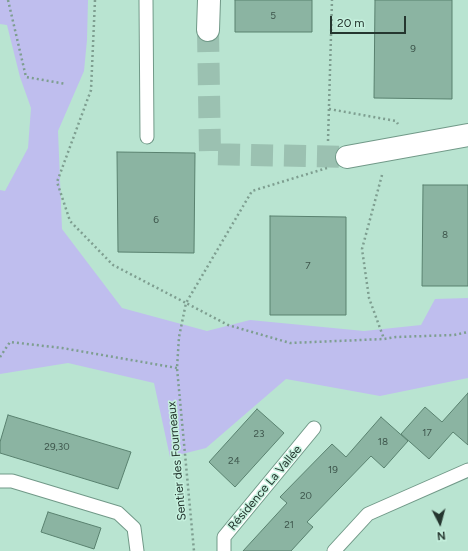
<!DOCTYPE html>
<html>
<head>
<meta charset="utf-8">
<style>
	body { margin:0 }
	#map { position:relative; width:468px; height:551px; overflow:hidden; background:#b9e4d1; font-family:Figtree,sans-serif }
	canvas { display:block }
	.north { position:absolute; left:420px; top:503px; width:40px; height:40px; -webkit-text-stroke:3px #c6f1de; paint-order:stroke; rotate:174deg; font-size:11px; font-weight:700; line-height:16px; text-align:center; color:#25362f }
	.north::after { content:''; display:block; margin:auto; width:14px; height:18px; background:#25362f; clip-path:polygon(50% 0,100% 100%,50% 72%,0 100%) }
	.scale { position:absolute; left:330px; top:16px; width:76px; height:18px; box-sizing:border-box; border:2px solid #25362f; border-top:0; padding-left:5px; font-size:12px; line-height:14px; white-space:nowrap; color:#25362f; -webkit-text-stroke:3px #c6f1de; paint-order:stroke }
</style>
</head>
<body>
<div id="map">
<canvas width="468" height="551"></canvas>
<div class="north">N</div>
<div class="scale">20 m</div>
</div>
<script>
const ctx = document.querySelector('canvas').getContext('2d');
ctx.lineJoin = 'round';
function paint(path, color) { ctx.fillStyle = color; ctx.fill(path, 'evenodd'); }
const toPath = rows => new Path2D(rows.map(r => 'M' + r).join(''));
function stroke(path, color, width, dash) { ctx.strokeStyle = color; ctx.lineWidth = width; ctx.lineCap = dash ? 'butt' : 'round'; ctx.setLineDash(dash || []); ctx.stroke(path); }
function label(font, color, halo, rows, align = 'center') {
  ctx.font = font + ' Figtree,sans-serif'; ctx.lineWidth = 3; ctx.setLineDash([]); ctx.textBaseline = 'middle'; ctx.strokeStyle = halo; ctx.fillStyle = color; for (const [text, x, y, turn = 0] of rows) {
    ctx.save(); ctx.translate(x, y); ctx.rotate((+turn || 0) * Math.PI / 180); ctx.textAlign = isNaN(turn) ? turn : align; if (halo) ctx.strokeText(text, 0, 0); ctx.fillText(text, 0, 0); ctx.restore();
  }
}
paint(toPath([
	[0,0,88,0,87,40,84,71,58,131,62,229,122,308,207,331,250,320,364,331,421,325,435,299,468,298,468,378,380,396,286,379,206,448,170,457,154,383,68,363,0,374,0,190,5,191,28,148,31,108,20,77,7,25,0,24]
]), '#bfbeee');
const building = toPath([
	[235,0,312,0,312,32,235,32,235,0],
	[375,0,452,0,452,99,374,98,375,0],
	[117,152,195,153,194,253,118,252,117,152],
	[423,185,468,185,468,286,422,286,423,185],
	[270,216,346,217,346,315,270,315,270,216],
	[468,393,468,445,453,432,429,459,401,434,425,407,442,422,468,393],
	[257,409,284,433,235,487,209,462,257,409],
	[8,415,131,452,118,489,0,453,0,442,8,415],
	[381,417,408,441,384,468,371,456,307,522,313,527,291,551,243,551,287,503,280,497,332,444,346,457,381,417],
	[48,512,101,528,94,549,41,532,48,512]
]);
paint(building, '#8bb4a2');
stroke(building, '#59816f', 1);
stroke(toPath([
	[208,30,210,154,347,157]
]), '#9bc1b1', 22, [22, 11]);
const service = toPath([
	[146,0,147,137],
	[0,481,12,481,118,513,134,528,137,551],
	[224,551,224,537,314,428],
	[334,551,368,514,468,470]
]);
const minor = toPath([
	[208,30,209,0],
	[347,157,468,135]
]);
stroke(service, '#719988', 15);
stroke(minor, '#719988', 24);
stroke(toPath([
	[8,0,26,77,66,84],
	[95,0,91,90,57,182,70,221,113,265,186,303,179,337,177,368,194,551],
	[329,109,396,121,398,124],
	[328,141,332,0],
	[327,168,252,191,186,303,228,325,290,343,384,339,396,337,454,335,468,332],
	[382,175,362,249,369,298,384,339],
	[0,357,10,342,62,348,177,368]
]), '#7e9e90', 2.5, [2, 3]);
stroke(service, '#fff', 13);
stroke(minor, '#fff', 22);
label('10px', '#3e564c', null, [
	["5",273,16],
	["9",413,49],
	["6",156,220],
	["8",445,235],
	["7",308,266],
	["17",427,433],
	["23",259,434],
	["18",383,442],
	["29,30",57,447],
	["24",234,461],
	["19",333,470],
	["20",306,496],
	["21",289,525]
]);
label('12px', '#25362f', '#c6f1de', [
	["Sentier des Fourneaux",177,461,-95],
	["Résidence La Vallée",265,488,-50]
]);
</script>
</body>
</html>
